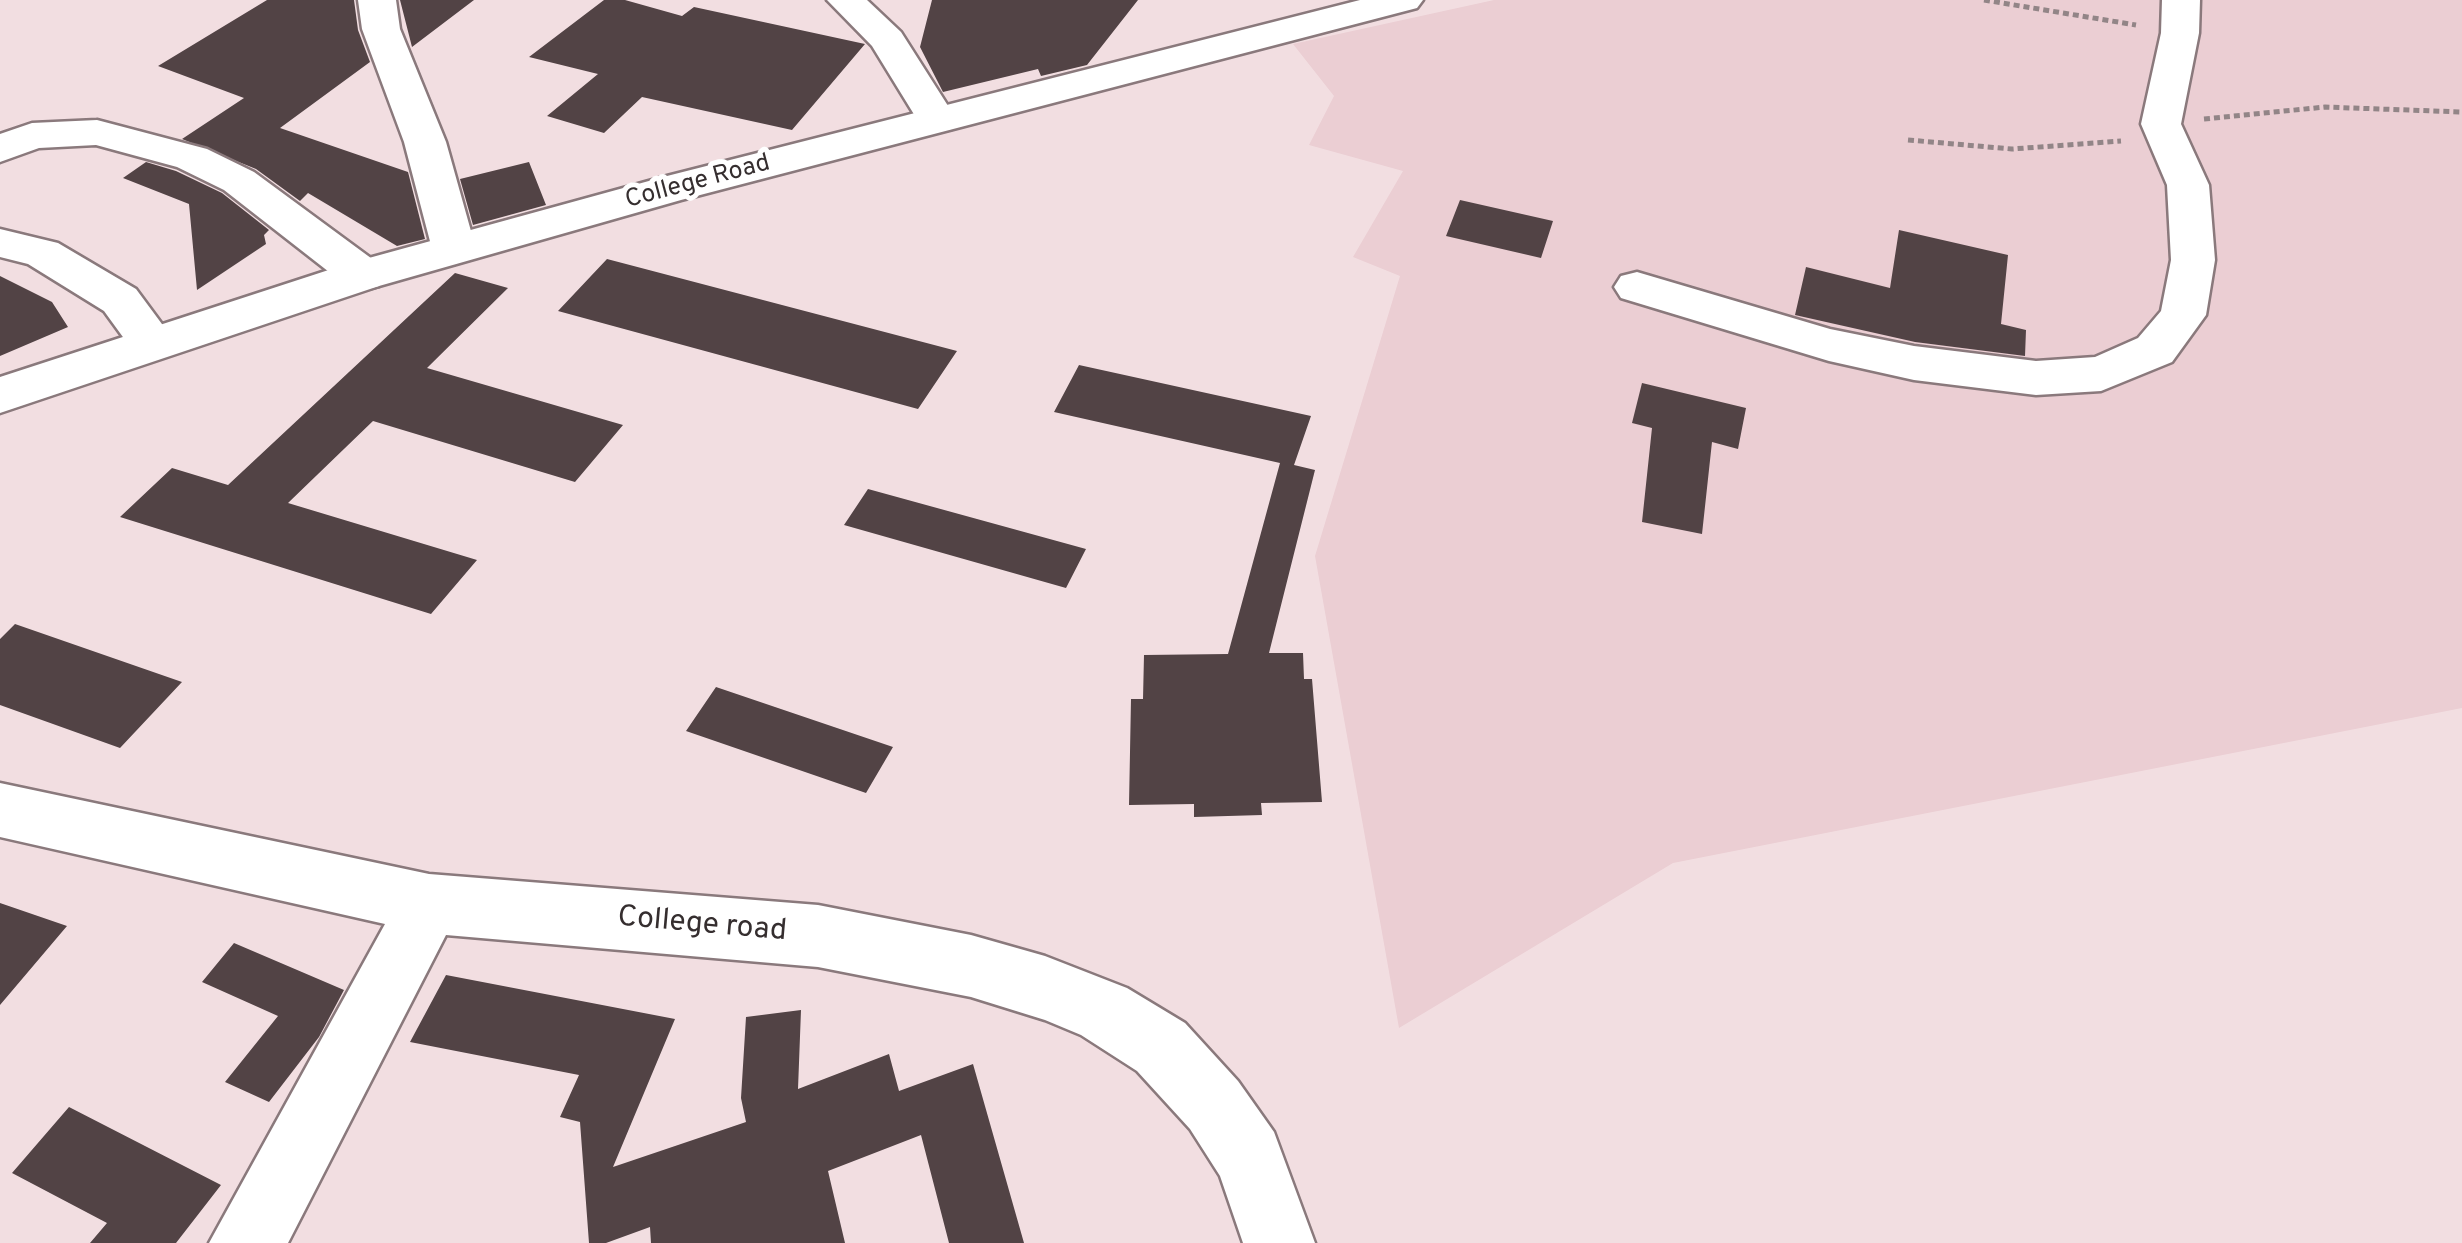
<!DOCTYPE html>
<html>
<head>
<meta charset="utf-8">
<style>
	body { margin:0 }
	canvas { display:block; background:#f2dee1 }
</style>
</head>
<body>
<canvas width="2462" height="1243"></canvas>
<script>
const ctx = document.querySelector('canvas').getContext('2d');
ctx.lineJoin = 'round';
function paint(path, color) { ctx.fillStyle = color; ctx.fill(path, 'evenodd'); }
const toPath = rows => new Path2D(rows.map(r => 'M' + r).join(''));
function stroke(path, color, width, dash) { ctx.strokeStyle = color; ctx.lineWidth = width; ctx.lineCap = dash ? 'butt' : 'round'; ctx.setLineDash(dash || []); ctx.stroke(path); }
function label(font, color, halo, rows, align = 'center') {
  ctx.font = font + ' Overpass,sans-serif'; ctx.lineWidth = 10; ctx.setLineDash([]); ctx.textBaseline = 'middle'; ctx.strokeStyle = halo; ctx.fillStyle = color; for (const [text, x, y, turn = 0] of rows) {
    ctx.save(); ctx.translate(x, y); ctx.rotate((+turn || 0) * Math.PI / 180); ctx.textAlign = isNaN(turn) ? turn : align; if (halo) ctx.strokeText(text, 0, 0); ctx.fillText(text, 0, 0); ctx.restore();
  }
}
paint(toPath([
	[1494,0,2462,0,2462,708,1673,863,1399,1028,1315,556,1400,276,1353,257,1403,171,1309,145,1334,96,1293,44]
]), '#ebced3');
paint(toPath([
	[267,0,354,0,358,30,370,62,280,128,408,172,425,239,397,246,308,193,300,201,256,169,182,139,244,98,158,66],
	[400,0,474,0,412,47],
	[604,0,625,0,682,16,694,7,865,44,792,130,642,97,604,133,547,116,598,74,529,57],
	[932,0,1138,0,1087,65,1041,76,1038,69,943,92,920,47],
	[146,162,176,171,222,193,269,230,264,235,266,244,197,290,189,204,123,178],
	[529,162,546,205,473,225,460,179],
	[1460,200,1553,221,1541,258,1446,236],
	[1899,230,2008,255,2001,324,2026,330,2025,356,1915,342,1795,315,1806,267,1890,288],
	[607,259,957,351,918,409,558,311],
	[455,273,508,288,427,368,623,425,575,482,373,421,288,503,477,560,431,614,120,517,172,468,228,485],
	[0,276,52,302,68,327,0,356],
	[1079,365,1311,416,1294,465,1315,470,1269,653,1303,653,1304,679,1312,679,1322,802,1261,803,1262,815,1194,817,1194,804,1129,805,1131,699,1143,699,1144,655,1228,654,1280,463,1054,412],
	[1642,383,1746,408,1738,449,1712,442,1702,534,1642,522,1652,428,1632,423],
	[868,489,1086,549,1066,588,844,525],
	[15,624,182,682,120,748,0,705,0,639],
	[716,687,893,747,866,793,686,731],
	[0,903,67,926,0,1005],
	[234,943,344,990,319,1037,269,1102,225,1082,278,1016,202,982],
	[446,975,675,1019,613,1167,746,1122,741,1098,746,1017,801,1010,798,1089,889,1054,899,1091,973,1064,1024,1243,949,1243,921,1135,828,1171,845,1243,651,1243,650,1227,606,1243,589,1243,580,1122,560,1117,579,1075,410,1042],
	[69,1107,221,1185,176,1243,90,1243,107,1223,12,1173]
]), '#524345');
const minor = toPath([
	[358,0,396,0,400,29,446,142,476,249,470,259,454,264,438,259,432,249,404,142,362,29,358,0],
	[827,0,867,0,901,32,957,120,951,129,937,132,923,129,872,46,827,0],
	[2162,0,2200,0,2199,33,2181,124,2209,185,2215,260,2206,315,2172,362,2101,391,2036,395,1914,380,1829,361,1621,298,1614,287,1621,276,1637,272,1830,329,1914,346,2036,361,2095,357,2138,338,2161,311,2171,260,2167,185,2141,124,2161,33,2162,0],
	[97,120,207,149,254,172,379,264,386,275,379,286,363,290,347,286,224,190,177,167,96,145,39,148,0,162,0,134,32,123,97,120],
	[0,229,58,243,136,289,176,343,170,355,153,359,136,355,104,311,28,264,0,257,0,229],
	[0,783,429,874,818,905,971,935,1045,956,1127,988,1185,1023,1238,1081,1274,1132,1315,1243,1243,1243,1220,1176,1190,1129,1137,1071,1081,1035,1045,1020,971,997,818,967,446,935,288,1243,209,1243,385,924,0,837,0,783]
]);
const tertiary = toPath([
	[1360,0,1423,0,1417,8,681,200,379,286,0,413,0,377,347,264,667,176,1360,0]
]);
stroke(minor, '#8a797c', 5);
stroke(tertiary, '#8a797c', 5);
stroke(toPath([
	[1984,0,2136,25],
	[2204,119,2325,107,2462,112],
	[1908,140,2012,149,2121,141]
]), '#928587', 5, [6, 4]);
paint(minor, '#fff');
paint(tertiary, '#fff');
label('25px', '#352e2f', '#fff', [
	["College Road",698,183,-15]
]);
label('30px', '#352e2f', '#fff', [
	["College road",702,926,5]
]);
</script>
</body>
</html>
